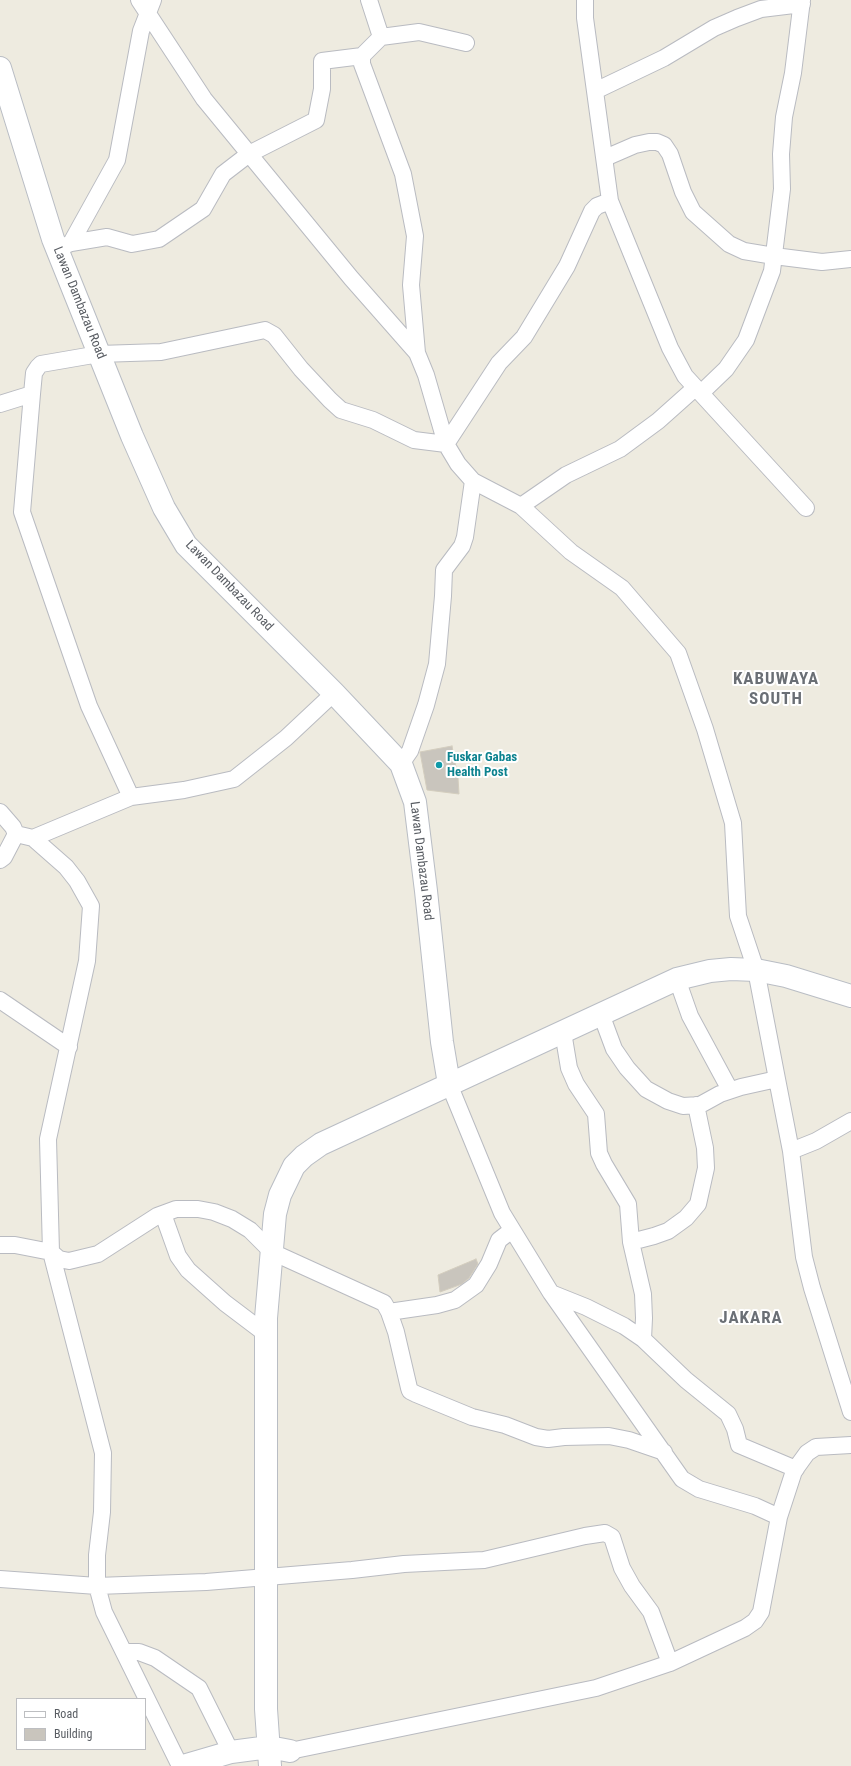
<!DOCTYPE html>
<html>
<head>
<meta charset="utf-8">
<style>
	body { margin:0 }
	#map { position:relative; width:851px; height:1766px; overflow:hidden; background:#eeebe0; font-family:"Roboto Condensed",sans-serif }
	canvas { display:block }
	.legend { position:absolute; left:16px; top:1698px; width:130px; height:52px; box-sizing:border-box; background:#fff; border:1px solid #bdbec1; margin:0; padding:5px 7px; list-style:none; font-size:12px; color:#595d63 }
	.legend li { display:flex; align-items:center; gap:8px; height:20px }
	.legend b { width:20px; border:1px solid #bdbec1 }
</style>
</head>
<body>
<div id="map">
<canvas width="851" height="1766"></canvas>
<ul class="legend">
<li><b style="height:5px;background:#fff"></b>Road</li>
<li><b style="height:11px;background:#c9c5bd"></b>Building</li>
</ul>
</div>
<script>
const ctx = document.querySelector('canvas').getContext('2d');
ctx.lineJoin = 'round';
function paint(path, color) { ctx.fillStyle = color; ctx.fill(path, 'evenodd'); }
const toPath = rows => new Path2D(rows.map(r => 'M' + r).join(''));
function stroke(path, color, width, dash) { ctx.strokeStyle = color; ctx.lineWidth = width; ctx.lineCap = dash ? 'butt' : 'round'; ctx.setLineDash(dash || []); ctx.stroke(path); }
function label(font, color, halo, rows, align = 'center') {
  ctx.font = font + ' "Roboto Condensed",sans-serif'; ctx.lineWidth = 4; ctx.setLineDash([]); ctx.textBaseline = 'middle'; ctx.strokeStyle = halo; ctx.fillStyle = color; for (const [text, x, y, turn = 0] of rows) {
    ctx.save(); ctx.translate(x, y); ctx.rotate((+turn || 0) * Math.PI / 180); ctx.textAlign = isNaN(turn) ? turn : align; if (halo) ctx.strokeText(text, 0, 0); ctx.fillText(text, 0, 0); ctx.restore();
  }
}
const building = toPath([
	[452,746,458,778,459,794,427,790,420,752,452,746],
	[476,1259,478,1264,469,1278,462,1284,440,1292,438,1275,476,1259]
]);
paint(building, '#c9c5bd');
stroke(building, '#d3cdbe', 1);
const street = toPath([
	[139,0,204,99,351,278,417,353],
	[369,0,381,37],
	[585,0,585,18,610,201,670,348,685,376,806,508],
	[362,56,362,64,403,174,415,236,411,285,417,353,426,375,446,444,458,464,473,481,521,506,571,552,622,588,678,653,705,729,733,823,738,916,756,970,777,1079,791,1151,804,1257,812,1288,851,1412],
	[595,91,664,58,714,28,737,18,761,9,802,4],
	[605,158,635,145,649,142,657,142,664,145,670,154,683,192,693,212,729,244,744,251,774,256,822,262,851,259],
	[71,243,107,237,132,244,159,239,203,209,223,174,249,154,316,120,322,89,322,61,362,56,381,37,419,32,466,43],
	[64,246,71,243,117,160,141,31,153,0],
	[701,393,726,369,746,340,772,271,782,189,781,154,784,117,793,73,802,0],
	[0,404,32,394],
	[446,444,499,363,524,337,567,266,592,211,597,206,610,201],
	[521,506,566,475,620,449,658,421,695,388],
	[401,764,410,751,426,705,437,664,443,596,444,570,462,546,465,537,473,481],
	[131,797,89,706,22,512,32,394,34,373,38,367,41,364,99,354,161,352,265,330,274,335,301,369,330,400,341,410,373,420,414,440,446,444],
	[0,812,13,827,16,834],
	[33,838,66,867,77,881,91,906,87,961,48,1139,51,1252,103,1453,102,1512,97,1555,97,1586,104,1612,180,1766],
	[0,860,4,857,16,834,33,838,131,797,184,790,234,779,286,738,334,693],
	[677,979,690,1016,730,1090],
	[0,1000,69,1047],
	[601,1014,614,1049,627,1068,646,1089,668,1101,683,1106,700,1105,720,1094,741,1087,777,1079],
	[563,1032,569,1068,576,1084,596,1114,599,1153,604,1164,628,1204,631,1242,643,1294,644,1318,643,1339],
	[449,1084,502,1213,551,1293,682,1479,699,1489,755,1506,779,1517],
	[791,1151,816,1141,851,1121],
	[163,1214,178,1256,188,1270,225,1303,266,1334],
	[631,1242,654,1236,668,1231,686,1218,698,1204,706,1168,705,1148,696,1105],
	[0,1245,15,1245,51,1252,59,1259,69,1261,98,1254,157,1216,176,1209,198,1209,214,1212,232,1219,250,1230,272,1252,384,1303,389,1312,396,1332,409,1388,410,1391,416,1394,472,1417,505,1425,536,1437,548,1439,564,1437,609,1436,629,1440,664,1452],
	[551,1293,586,1307,624,1326,643,1339,686,1380,728,1414,735,1429,739,1445,796,1469],
	[389,1312,437,1305,455,1300,476,1285,489,1264,499,1240,512,1230],
	[0,1579,97,1586,206,1582,352,1570,404,1564,484,1560,585,1536,605,1533,612,1537,622,1568,632,1586,651,1612,670,1663],
	[124,1652,139,1652,155,1658,199,1688,231,1752],
	[290,1751,596,1688,670,1663,745,1628,755,1621,761,1612,779,1517,794,1471,807,1453,816,1447,851,1445]
]);
const secondary = toPath([
	[0,68,53,239,132,436,164,508,186,545,334,693,401,764,415,802,426,891,442,1042,449,1084],
	[183,1766,231,1752,269,1747,290,1751],
	[270,1766,266,1709,266,1318,275,1214,280,1195,294,1166,304,1156,321,1144,677,979,710,971,731,969,756,970,786,976,851,996]
]);
stroke(street, '#b9bbc1', 18);
stroke(secondary, '#b9bdc4', 24);
stroke(street, '#fff', 16);
stroke(secondary, '#fff', 22);
for (const [x, y, r, color] of [
	[439,765,4,"#0f9aa8"]
]) { const dot = new Path2D(); dot.arc(x, y, r, 0, 2 * Math.PI); ctx.fillStyle = color; ctx.fill(dot); stroke(dot, '#fff', 1.5); }
label('13px', '#595d63', '#fff', [
	["Lawan Dambazau Road",79,303,68],
	["Lawan Dambazau Road",229,586,46],
	["Lawan Dambazau Road",421,861,83]
]);
label('bold 13px', '#0d838f', '#fff', [
	["Fuskar Gabas",447,758],
	["Health Post",447,773]
], 'left');
ctx.letterSpacing = '1px';
label('bold 17px', '#6a6f75', '#fff', [
	["KABUWAYA",776,680],
	["SOUTH",776,700],
	["JAKARA",751,1319]
]);
ctx.letterSpacing = '0px';
</script>
</body>
</html>
